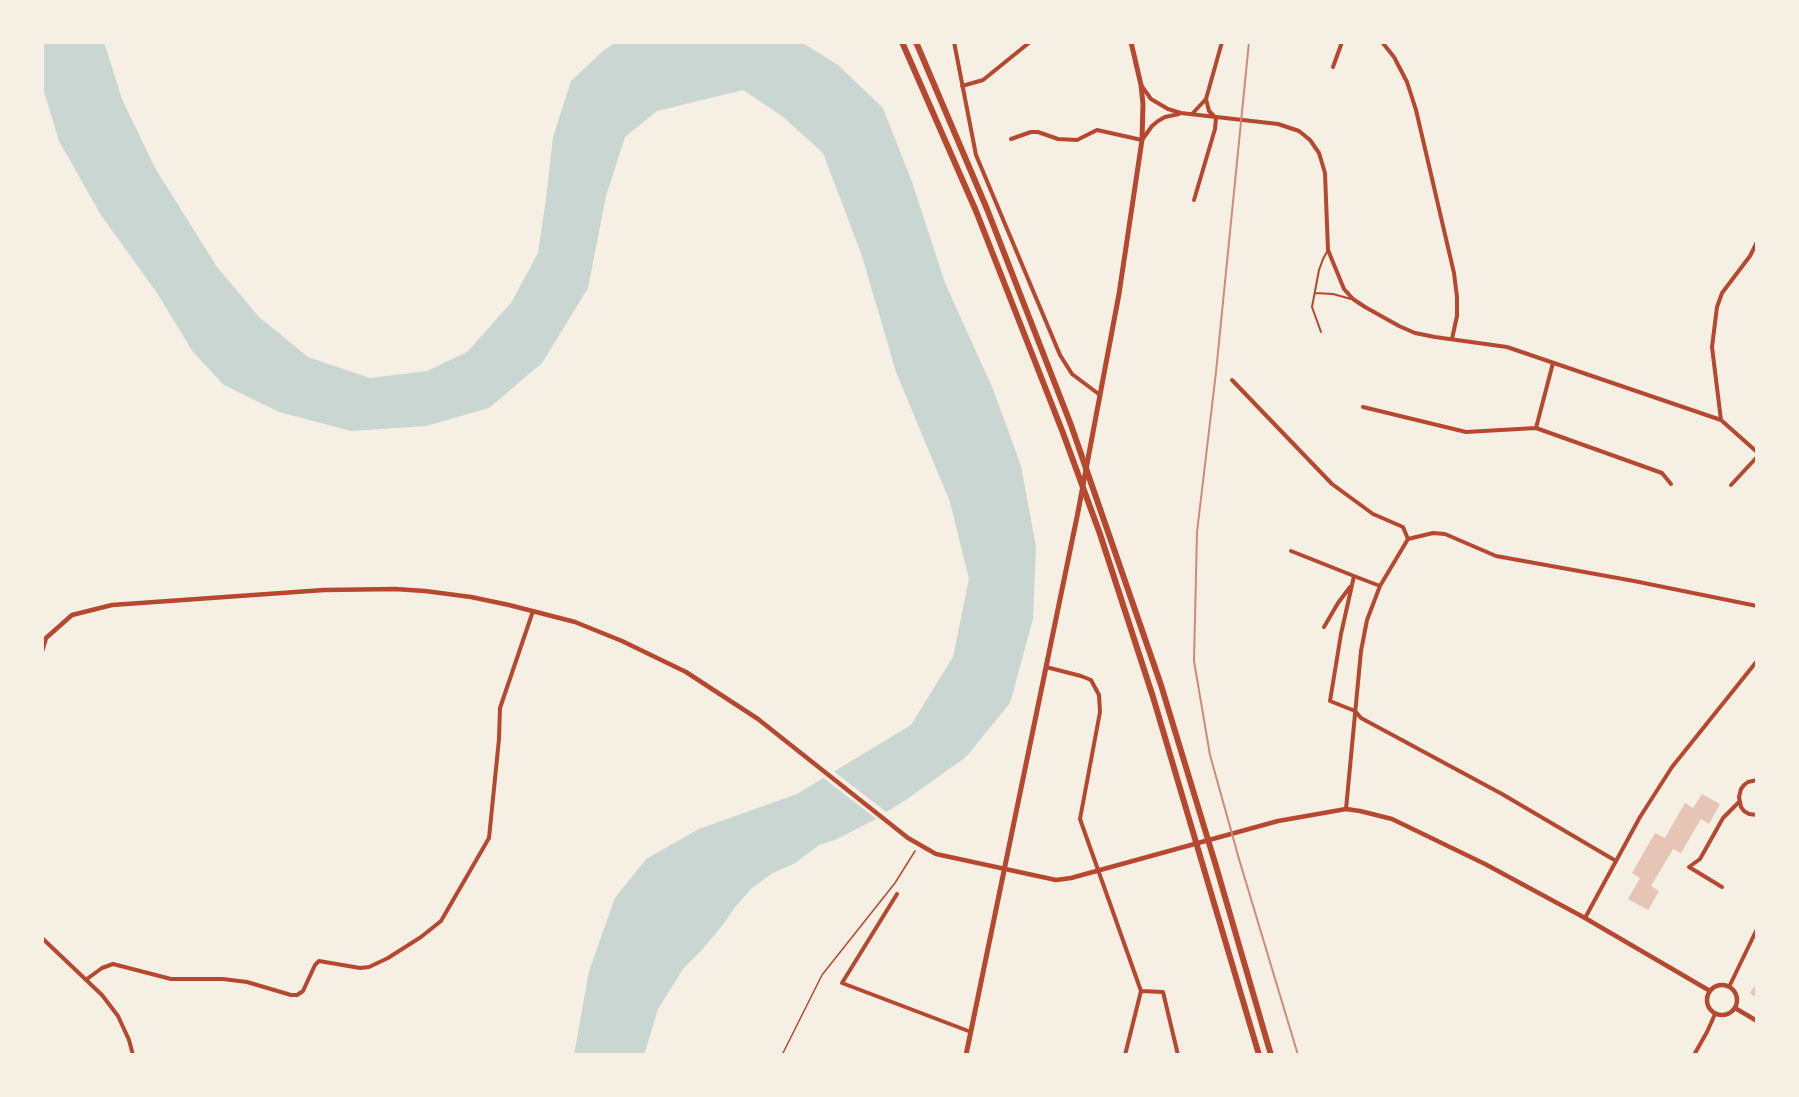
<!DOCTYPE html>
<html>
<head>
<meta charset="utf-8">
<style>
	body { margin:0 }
	#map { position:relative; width:1799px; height:1097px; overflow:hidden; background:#f6efe4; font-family:"Noto Sans",sans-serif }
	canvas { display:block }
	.frame { position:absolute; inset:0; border:44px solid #f6efe4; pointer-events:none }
</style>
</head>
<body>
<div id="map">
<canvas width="1799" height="1097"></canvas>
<div class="frame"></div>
</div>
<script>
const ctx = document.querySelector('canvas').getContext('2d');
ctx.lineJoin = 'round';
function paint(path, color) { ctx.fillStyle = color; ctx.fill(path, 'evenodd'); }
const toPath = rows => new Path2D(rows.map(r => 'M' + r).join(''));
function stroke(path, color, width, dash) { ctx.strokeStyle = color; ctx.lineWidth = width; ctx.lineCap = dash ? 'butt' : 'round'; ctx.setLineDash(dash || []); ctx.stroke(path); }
paint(toPath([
	[42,42,104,42,122,99,155,168,217,267,259,317,308,357,370,378,427,371,467,352,511,303,538,253,546,199,553,137,571,81,603,51,616,42,801,42,838,65,883,108,912,182,945,283,993,389,1021,466,1036,547,1033,619,1010,703,966,757,907,799,876,819,837,839,819,845,795,863,771,874,752,888,735,907,722,926,700,952,683,969,658,1009,644,1055,574,1055,589,971,615,898,646,859,699,829,797,794,911,725,953,657,969,579,950,502,896,372,862,256,823,153,782,116,743,90,657,111,625,137,606,196,588,288,542,363,489,408,426,426,351,431,279,412,224,385,193,352,157,293,101,215,59,141,42,85]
]), '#c9d6d2');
paint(toPath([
	[832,770,889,814,879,821,821,776]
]), '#f6efe4');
paint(toPath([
	[1702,794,1720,804,1709,824,1701,819,1681,853,1673,849,1651,886,1659,891,1648,910,1628,899,1640,878,1632,873,1655,833,1665,838,1685,803,1693,808],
	[1757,982,1757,998,1750,993]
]), '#e6c5b7');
stroke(toPath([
	[782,1055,822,975,895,883,915,851]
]), '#b5482f', 1.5);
stroke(toPath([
	[1315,293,1333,294,1351,299],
	[1321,332,1312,307,1319,270,1323,259,1328,250]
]), '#b5482f', 2);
stroke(toPath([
	[954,42,976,155,1060,355,1072,374,1100,395],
	[1382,42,1394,57,1407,82,1416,110,1454,273,1457,297,1457,316,1452,339],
	[1333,67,1342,42],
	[1141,85,1151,99,1168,109,1181,113,1278,124,1299,131,1310,140,1319,153,1325,173,1328,250,1344,289,1353,299,1365,307,1399,326,1415,333,1435,337,1507,347,1721,420,1757,452],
	[962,86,983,80,1030,42],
	[1192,114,1206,99,1222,42],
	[1011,139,1031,132,1038,132,1058,139,1077,140,1097,130,1142,140,1152,126,1158,121,1165,117,1179,114],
	[1194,200,1215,129,1216,118,1209,111,1206,99],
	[1232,380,1332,484,1373,514,1403,527,1408,539],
	[1363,407,1466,432,1536,428,1662,473,1671,484],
	[1721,420,1712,347,1717,307,1722,293,1750,256,1757,242],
	[1536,428,1553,363],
	[1731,485,1757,457],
	[1408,539,1433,533,1445,534,1496,556,1634,581,1757,606],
	[1291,551,1354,576],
	[1380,586,1354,576,1341,634,1330,701,1355,711,1361,718,1502,794,1616,861],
	[1324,627,1338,603,1350,587],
	[1046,667,1081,676,1091,680,1099,695,1100,712,1080,819,1141,991,1125,1055],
	[1757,780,1748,782,1744,785,1741,789,1739,797,1741,807,1744,811,1749,814,1757,815],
	[1346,809,1361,651,1367,620,1380,586,1408,539],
	[1722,887,1689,867,1700,859,1723,818,1739,802],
	[897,894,842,983,971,1032],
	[1585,918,1640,817,1672,767,1757,661],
	[42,938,102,995,118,1016,129,1040,133,1055],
	[87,979,102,968,113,964,171,979,223,979,247,982,291,995,297,995,303,991,315,965,319,961,360,968,369,967,388,958,421,937,441,921,489,838,499,739,500,708,533,611],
	[1729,987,1757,929],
	[1141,991,1163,992,1178,1055],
	[1694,1055,1707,1032,1715,1014]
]), '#b5482f', 4);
stroke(toPath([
	[42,651,46,638,72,615,112,605,324,590,395,589,425,591,471,597,509,605,575,622,622,641,686,672,758,719,908,838,936,854,1056,880,1071,878,1278,821,1346,809,1360,811,1392,819,1485,864,1585,918,1710,991],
	'1707 1000a15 15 0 1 1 30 0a15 15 0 1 1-30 0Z',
	[1735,1008,1757,1021]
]), '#b5482f', 4.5);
stroke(toPath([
	[966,1055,1078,512,1119,294,1142,140,1143,104,1141,85,1131,42]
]), '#b5482f', 5);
stroke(toPath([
	[902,42,976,211,1063,433,1100,534,1153,697,1259,1055],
	[916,42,987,209,1071,425,1161,685,1216,866,1271,1055]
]), '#b5482f', 6);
stroke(toPath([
	[1249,42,1216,372,1197,532,1194,661,1210,755,1239,859,1298,1055]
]), '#cf8b77', 2);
</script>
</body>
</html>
